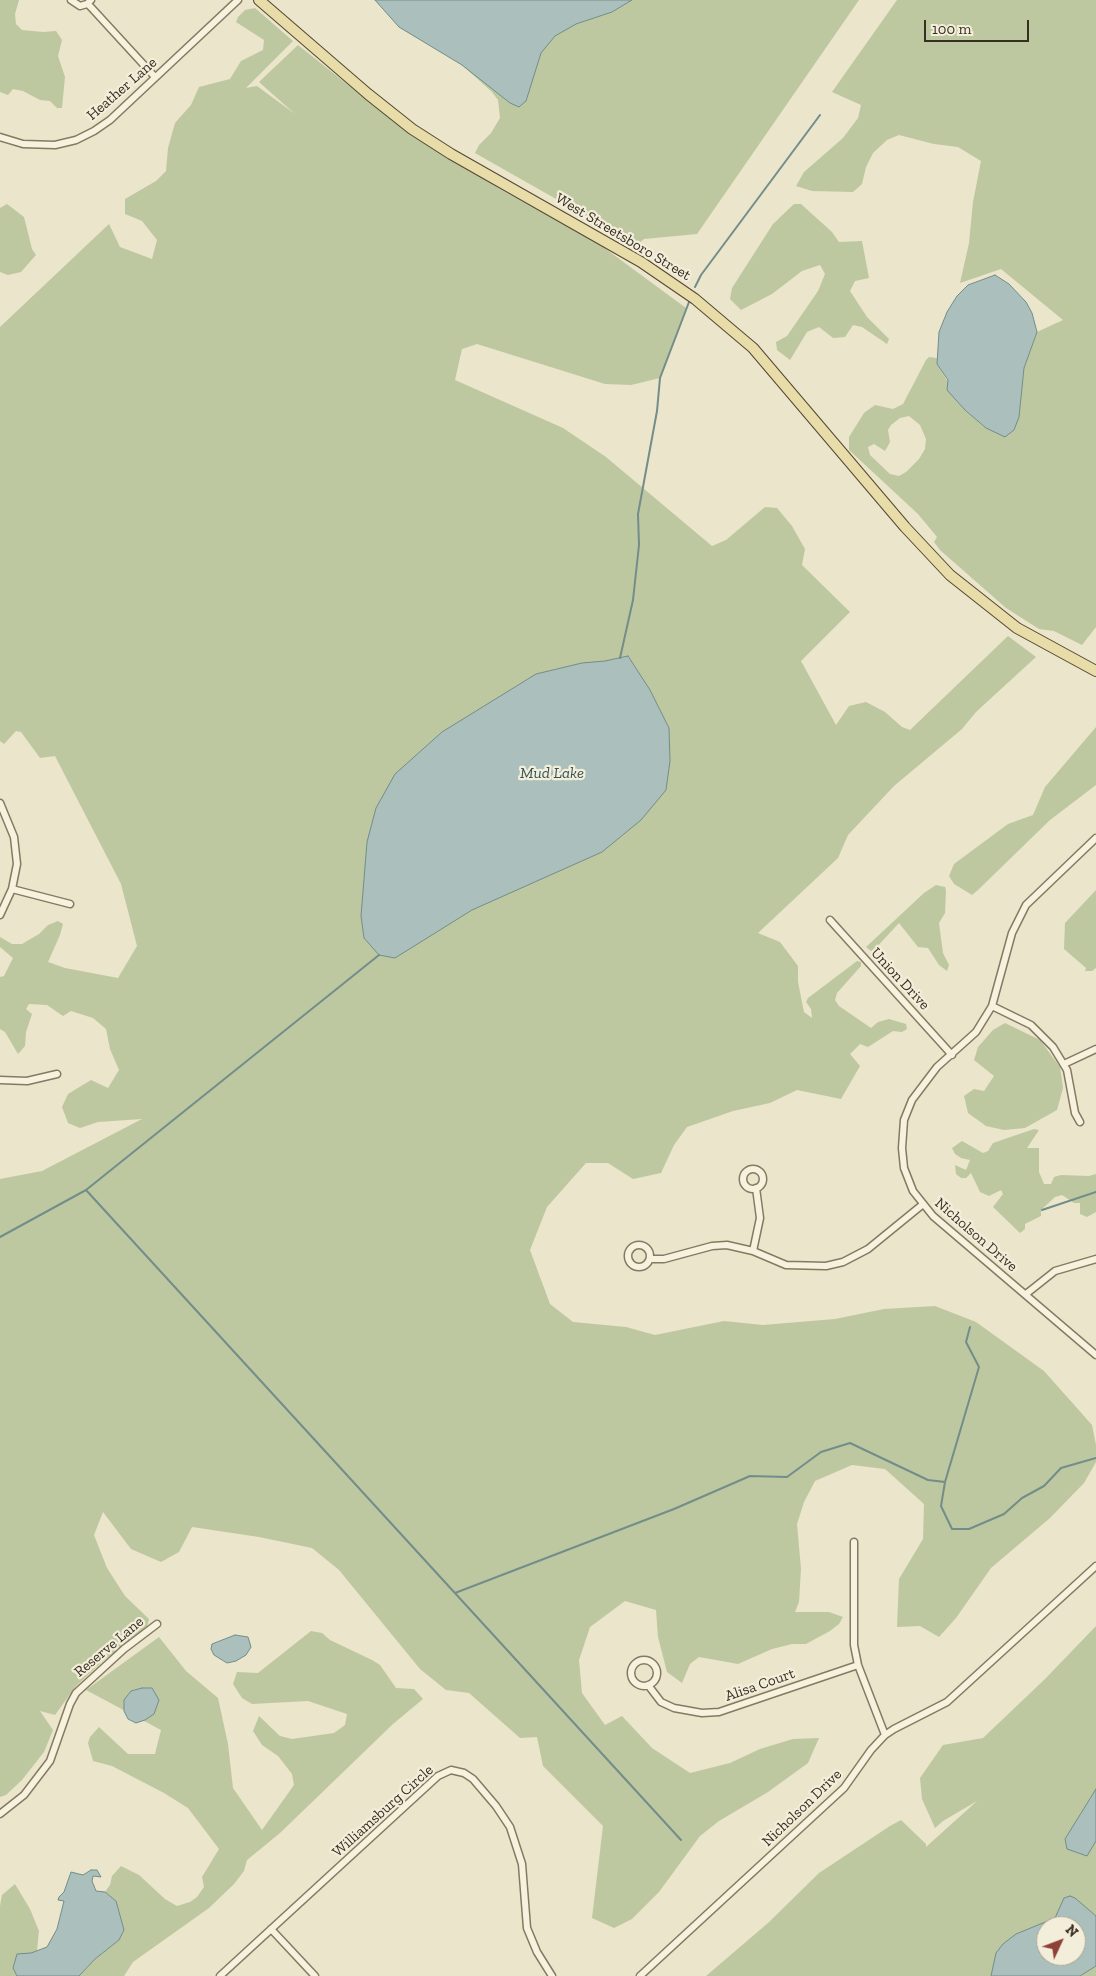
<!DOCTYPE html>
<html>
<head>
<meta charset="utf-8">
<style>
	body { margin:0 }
	#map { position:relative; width:1096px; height:1976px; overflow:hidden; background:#eae5cb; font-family:"Zilla Slab",serif }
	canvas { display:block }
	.north { position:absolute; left:1036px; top:1916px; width:50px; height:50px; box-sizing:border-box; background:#f3eeda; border:1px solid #a8a291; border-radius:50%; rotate:47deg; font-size:14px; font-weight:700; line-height:20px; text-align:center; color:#382f23 }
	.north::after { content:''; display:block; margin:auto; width:18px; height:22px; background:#8e4138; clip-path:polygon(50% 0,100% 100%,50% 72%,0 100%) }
	.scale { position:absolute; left:924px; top:20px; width:105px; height:22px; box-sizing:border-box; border:2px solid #382f23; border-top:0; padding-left:6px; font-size:15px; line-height:18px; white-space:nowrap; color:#382f23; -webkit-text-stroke:4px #f3eeda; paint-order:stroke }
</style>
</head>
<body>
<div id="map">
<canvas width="1096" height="1976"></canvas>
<div class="north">N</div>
<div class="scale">100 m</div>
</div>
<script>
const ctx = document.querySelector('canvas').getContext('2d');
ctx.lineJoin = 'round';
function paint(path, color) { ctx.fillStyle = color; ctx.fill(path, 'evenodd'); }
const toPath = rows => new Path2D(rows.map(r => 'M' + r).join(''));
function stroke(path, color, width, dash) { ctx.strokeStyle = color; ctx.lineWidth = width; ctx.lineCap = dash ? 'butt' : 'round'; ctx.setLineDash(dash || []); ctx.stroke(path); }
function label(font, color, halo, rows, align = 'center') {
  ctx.font = font + ' "Zilla Slab",serif'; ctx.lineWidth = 4.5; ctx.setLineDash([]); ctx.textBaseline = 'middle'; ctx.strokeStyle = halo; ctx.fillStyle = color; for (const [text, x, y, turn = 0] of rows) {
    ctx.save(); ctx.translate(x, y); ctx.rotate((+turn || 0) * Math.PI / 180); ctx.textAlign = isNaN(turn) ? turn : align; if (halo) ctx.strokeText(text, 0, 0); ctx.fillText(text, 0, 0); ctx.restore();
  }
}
paint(toPath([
	[0,0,19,0,15,14,16,24,22,30,43,32,56,31,62,40,58,56,65,77,62,108,57,108,50,101,40,100,23,91,13,89,8,95,0,92],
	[375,0,859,0,697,234,644,239,637,245,475,153,479,145,491,133,500,118,498,100,492,92,462,65,399,27],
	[897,0,1096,0,1096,627,1082,645,1054,631,1039,629,1006,608,940,550,934,542,937,537,918,514,849,450,849,437,864,413,875,405,893,409,903,404,926,360,929,357,937,358,937,364,965,410,986,428,1019,417,1024,368,1037,332,1063,320,1001,269,960,283,969,243,973,202,981,161,958,147,934,144,899,135,887,140,873,153,866,167,862,184,853,192,812,191,796,186,804,172,843,138,858,118,861,105,832,92],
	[909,416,920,425,926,439,925,449,919,459,906,472,899,476,890,474,870,455,868,447,874,444,885,451,890,442,888,430,891,425,900,418],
	[255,8,293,41,246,88,257,86,295,114,259,82,298,45,411,135,505,192,599,244,686,308,660,378,631,385,605,384,477,344,462,349,455,380,563,428,606,457,712,546,726,540,765,507,777,508,792,526,805,549,802,565,850,612,801,661,836,725,849,706,866,702,885,712,902,727,910,730,1008,636,1036,657,976,712,962,729,894,786,848,835,838,858,758,933,780,942,798,966,798,982,804,1012,812,1018,811,1009,806,1002,808,998,857,961,861,962,861,966,837,993,835,1000,839,1006,871,1028,878,1022,889,1019,906,1024,907,1029,902,1032,893,1031,868,1047,860,1044,850,1054,860,1066,841,1099,797,1090,770,1103,733,1111,687,1127,674,1145,661,1173,633,1179,608,1163,586,1163,547,1207,530,1250,550,1304,573,1322,626,1327,655,1335,724,1321,763,1325,835,1319,884,1309,935,1306,976,1322,1044,1371,1092,1425,1096,1445,1096,1462,1084,1483,1050,1518,991,1568,956,1618,939,1637,920,1626,897,1627,899,1579,923,1539,924,1504,885,1469,852,1465,815,1481,804,1502,797,1524,801,1569,799,1602,795,1612,829,1612,843,1617,839,1624,830,1631,806,1644,792,1644,772,1649,738,1664,699,1657,690,1664,682,1683,667,1672,658,1637,656,1610,625,1601,590,1627,579,1660,582,1693,605,1725,622,1716,652,1748,690,1773,730,1763,760,1749,793,1739,819,1738,808,1763,768,1792,719,1821,700,1836,659,1892,632,1919,614,1928,592,1918,603,1826,543,1766,537,1737,520,1738,469,1693,446,1690,420,1669,339,1570,312,1548,259,1537,192,1527,179,1552,161,1562,131,1549,103,1512,94,1535,107,1568,125,1596,149,1619,146,1631,104,1660,76,1686,55,1715,40,1711,53,1730,44,1752,22,1780,6,1795,0,1797,0,1179,42,1171,142,1119,98,1122,80,1128,68,1123,62,1107,68,1094,91,1080,108,1088,119,1070,110,1049,106,1029,93,1018,71,1011,63,1016,47,1005,29,1004,26,1009,32,1014,26,1032,25,1046,18,1054,5,1032,0,1029,0,977,4,976,13,958,0,947,0,937,12,944,22,944,39,934,48,925,58,921,63,924,60,935,48,962,65,968,118,978,137,946,121,884,55,756,40,758,21,732,16,731,4,744,0,741,0,327,109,224,120,247,152,259,157,240,142,221,125,214,125,199,156,181,166,171,168,148,175,123,191,105,199,87,230,79,241,61,263,50,264,40,236,22,238,17,245,10],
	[7,204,24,217,32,249,36,255,21,272,8,275,0,272,0,208],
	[794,204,801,204,832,232,839,242,862,241,869,278,855,281,850,291,867,317,889,339,887,344,862,327,853,325,845,337,833,338,819,327,807,332,790,360,777,350,776,342,787,336,818,291,825,274,820,265,802,271,772,294,741,310,730,299,732,288,773,224],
	[1096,727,1096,785,1050,820,978,890,972,895,954,884,949,876,954,864,1008,824,1033,815,1045,787],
	[936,885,945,887,946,891,945,913,939,923,943,953,949,965,947,971,939,965,928,948,918,947,899,923,874,950,871,951,866,947,924,893],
	[1096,890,1096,968,1092,971,1085,971,1086,968,1064,949,1065,923],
	[1005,1023,1040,1040,1060,1067,1063,1088,1057,1110,1025,1128,1004,1130,986,1126,968,1113,964,1096,974,1089,984,1091,994,1076,974,1060,978,1047,993,1030],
	[1034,1129,1039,1130,1027,1148,1039,1148,1039,1172,1044,1184,1051,1184,1054,1177,1061,1175,1089,1176,1096,1174,1096,1212,1087,1217,1080,1214,1080,1203,1074,1203,1062,1195,1055,1197,1041,1210,1041,1216,1025,1224,1025,1229,1020,1233,993,1207,1003,1194,1001,1190,989,1196,980,1192,971,1173,966,1178,961,1178,956,1174,955,1165,966,1170,970,1160,961,1158,955,1154,952,1148,962,1141,983,1153,988,1151,993,1143],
	[1096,1626,1096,1976,706,1976,768,1923,819,1873,890,1826,901,1820,926,1844,926,1847,977,1801,943,1821,935,1828,922,1799,920,1778,943,1745,983,1738,1045,1679],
	[1046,1926,1076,1926,1076,1956,1046,1956],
	[311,1631,322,1633,330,1640,372,1660,380,1665,396,1688,414,1689,423,1699,393,1724,280,1833,247,1860,244,1871,234,1884,209,1908,133,1962,124,1976,79,1976,95,1959,119,1940,116,1901,105,1892,110,1885,112,1876,121,1866,139,1875,165,1899,177,1906,190,1902,197,1897,204,1887,202,1877,219,1849,188,1808,164,1793,112,1766,93,1761,88,1743,90,1737,99,1727,128,1754,155,1754,161,1730,86,1690,159,1637,186,1671,218,1698,228,1744,233,1788,262,1830,294,1785,292,1774,278,1756,262,1745,253,1731,259,1716,280,1736,292,1739,334,1733,345,1725,347,1714,308,1701,252,1704,242,1698,233,1684,237,1672,258,1673],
	[15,1884,30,1909,39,1931,37,1951,13,1968,17,1976,0,1976,0,1906,2,1895]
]), '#bec8a0');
const water = toPath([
	[375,0,632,0,612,12,576,24,555,36,541,53,526,101,519,107,510,103,462,65,399,27,375,0],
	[995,275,1009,284,1026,302,1032,313,1037,332,1024,368,1019,417,1014,430,1005,437,986,428,965,410,947,390,948,380,937,364,939,332,947,312,957,296,968,285,995,275],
	[628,656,650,690,669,728,670,761,666,790,641,820,602,852,472,910,395,958,379,955,364,938,361,916,367,842,376,808,395,774,442,732,536,674,582,663,605,661,628,656],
	[235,1635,248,1637,251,1647,246,1655,236,1661,227,1663,214,1655,211,1649,212,1644,235,1635],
	[142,1688,152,1688,159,1700,154,1714,145,1720,136,1723,128,1719,124,1711,124,1700,131,1691,142,1688],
	[1096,1789,1096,1841,1087,1856,1067,1849,1065,1839,1096,1789],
	[91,1870,97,1870,101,1877,93,1876,92,1881,96,1891,105,1892,116,1901,124,1930,119,1940,95,1959,79,1976,17,1976,13,1968,17,1954,31,1953,47,1947,57,1929,64,1901,58,1900,59,1897,64,1892,71,1872,83,1875,91,1870],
	[1070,1896,1075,1898,1096,1916,1096,1966,1080,1976,991,1976,996,1953,1003,1944,1016,1934,1055,1918,1064,1898,1070,1896],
	[1046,1926,1076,1926,1076,1956,1046,1956,1046,1926]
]);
paint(water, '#abc0bc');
stroke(water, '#728d8a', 1);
stroke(toPath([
	[695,287,701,275,820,115],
	[620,658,633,600,639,545,638,514,657,411,660,378,689,302],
	[86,1190,681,1840],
	[1042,1210,1096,1192],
	[0,1237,86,1190,379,955],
	[945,1482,979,1367,966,1342,970,1327],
	[455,1593,674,1509,750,1476,787,1477,821,1452,850,1443,928,1480,945,1482,941,1506,952,1529,969,1529,1004,1514,1022,1498,1044,1486,1061,1468,1096,1458]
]), '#728d8a', 2);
const minor = toPath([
	[71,0,80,6,87,4,91,0],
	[88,4,155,77],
	[0,137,23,144,55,145,76,140,94,131,110,120,238,0],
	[0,803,14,837,17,864,12,889,0,915],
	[1096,838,1026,905,1012,933,992,1006,976,1032,937,1067,912,1100,904,1120,902,1148,904,1168,913,1191,933,1216,1096,1355],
	[12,889,70,904],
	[830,920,952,1055],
	[992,1006,1031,1025,1053,1047,1067,1070,1075,1113,1080,1122],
	[1064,1064,1096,1049],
	[0,1080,27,1081,57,1074],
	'743 1179a10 10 0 1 1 20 0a10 10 0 1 1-20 0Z',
	'628 1256a11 11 0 1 1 22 0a11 11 0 1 1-22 0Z',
	[753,1251,760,1218,756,1188],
	[650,1259,664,1259,712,1246,727,1245,753,1251,786,1265,826,1266,843,1262,868,1249,922,1205],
	[1026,1294,1055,1271,1096,1259],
	[854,1542,854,1645,858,1665,885,1735],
	'631 1673a13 13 0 1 1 26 0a13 13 0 1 1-26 0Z',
	[648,1685,661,1702,674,1708,702,1713,719,1712,858,1665],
	[0,1814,24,1795,50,1761,70,1704,76,1693,124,1649,157,1624],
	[271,1929,315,1976],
	[220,1976,438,1776,451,1770,464,1773,473,1779,496,1806,510,1827,522,1864,527,1928,537,1952,552,1976],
	[640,1976,844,1788,871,1750,885,1735,894,1729,947,1702,1096,1566]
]);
const primary = toPath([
	[259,0,368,94,412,129,451,154,641,262,695,299,753,348,905,527,950,575,1017,628,1096,671]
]);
stroke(minor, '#867961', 9);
stroke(primary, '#544734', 12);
stroke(minor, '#f6f2de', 6);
stroke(primary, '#e8dca8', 10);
label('15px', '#382f23', '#f3eeda', [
	["Heather Lane",122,89,-41],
	["West Streetsboro Street",623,237,31],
	["Union Drive",900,979,47],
	["Nicholson Drive",976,1235,41],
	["Reserve Lane",109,1647,-40],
	["Alisa Court",760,1685,-19],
	["Nicholson Drive",802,1808,-44],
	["Williamsburg Circle",383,1811,-42]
]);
label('italic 16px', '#345456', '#f3eeda', [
	["Mud Lake",552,773]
]);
</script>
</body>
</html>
